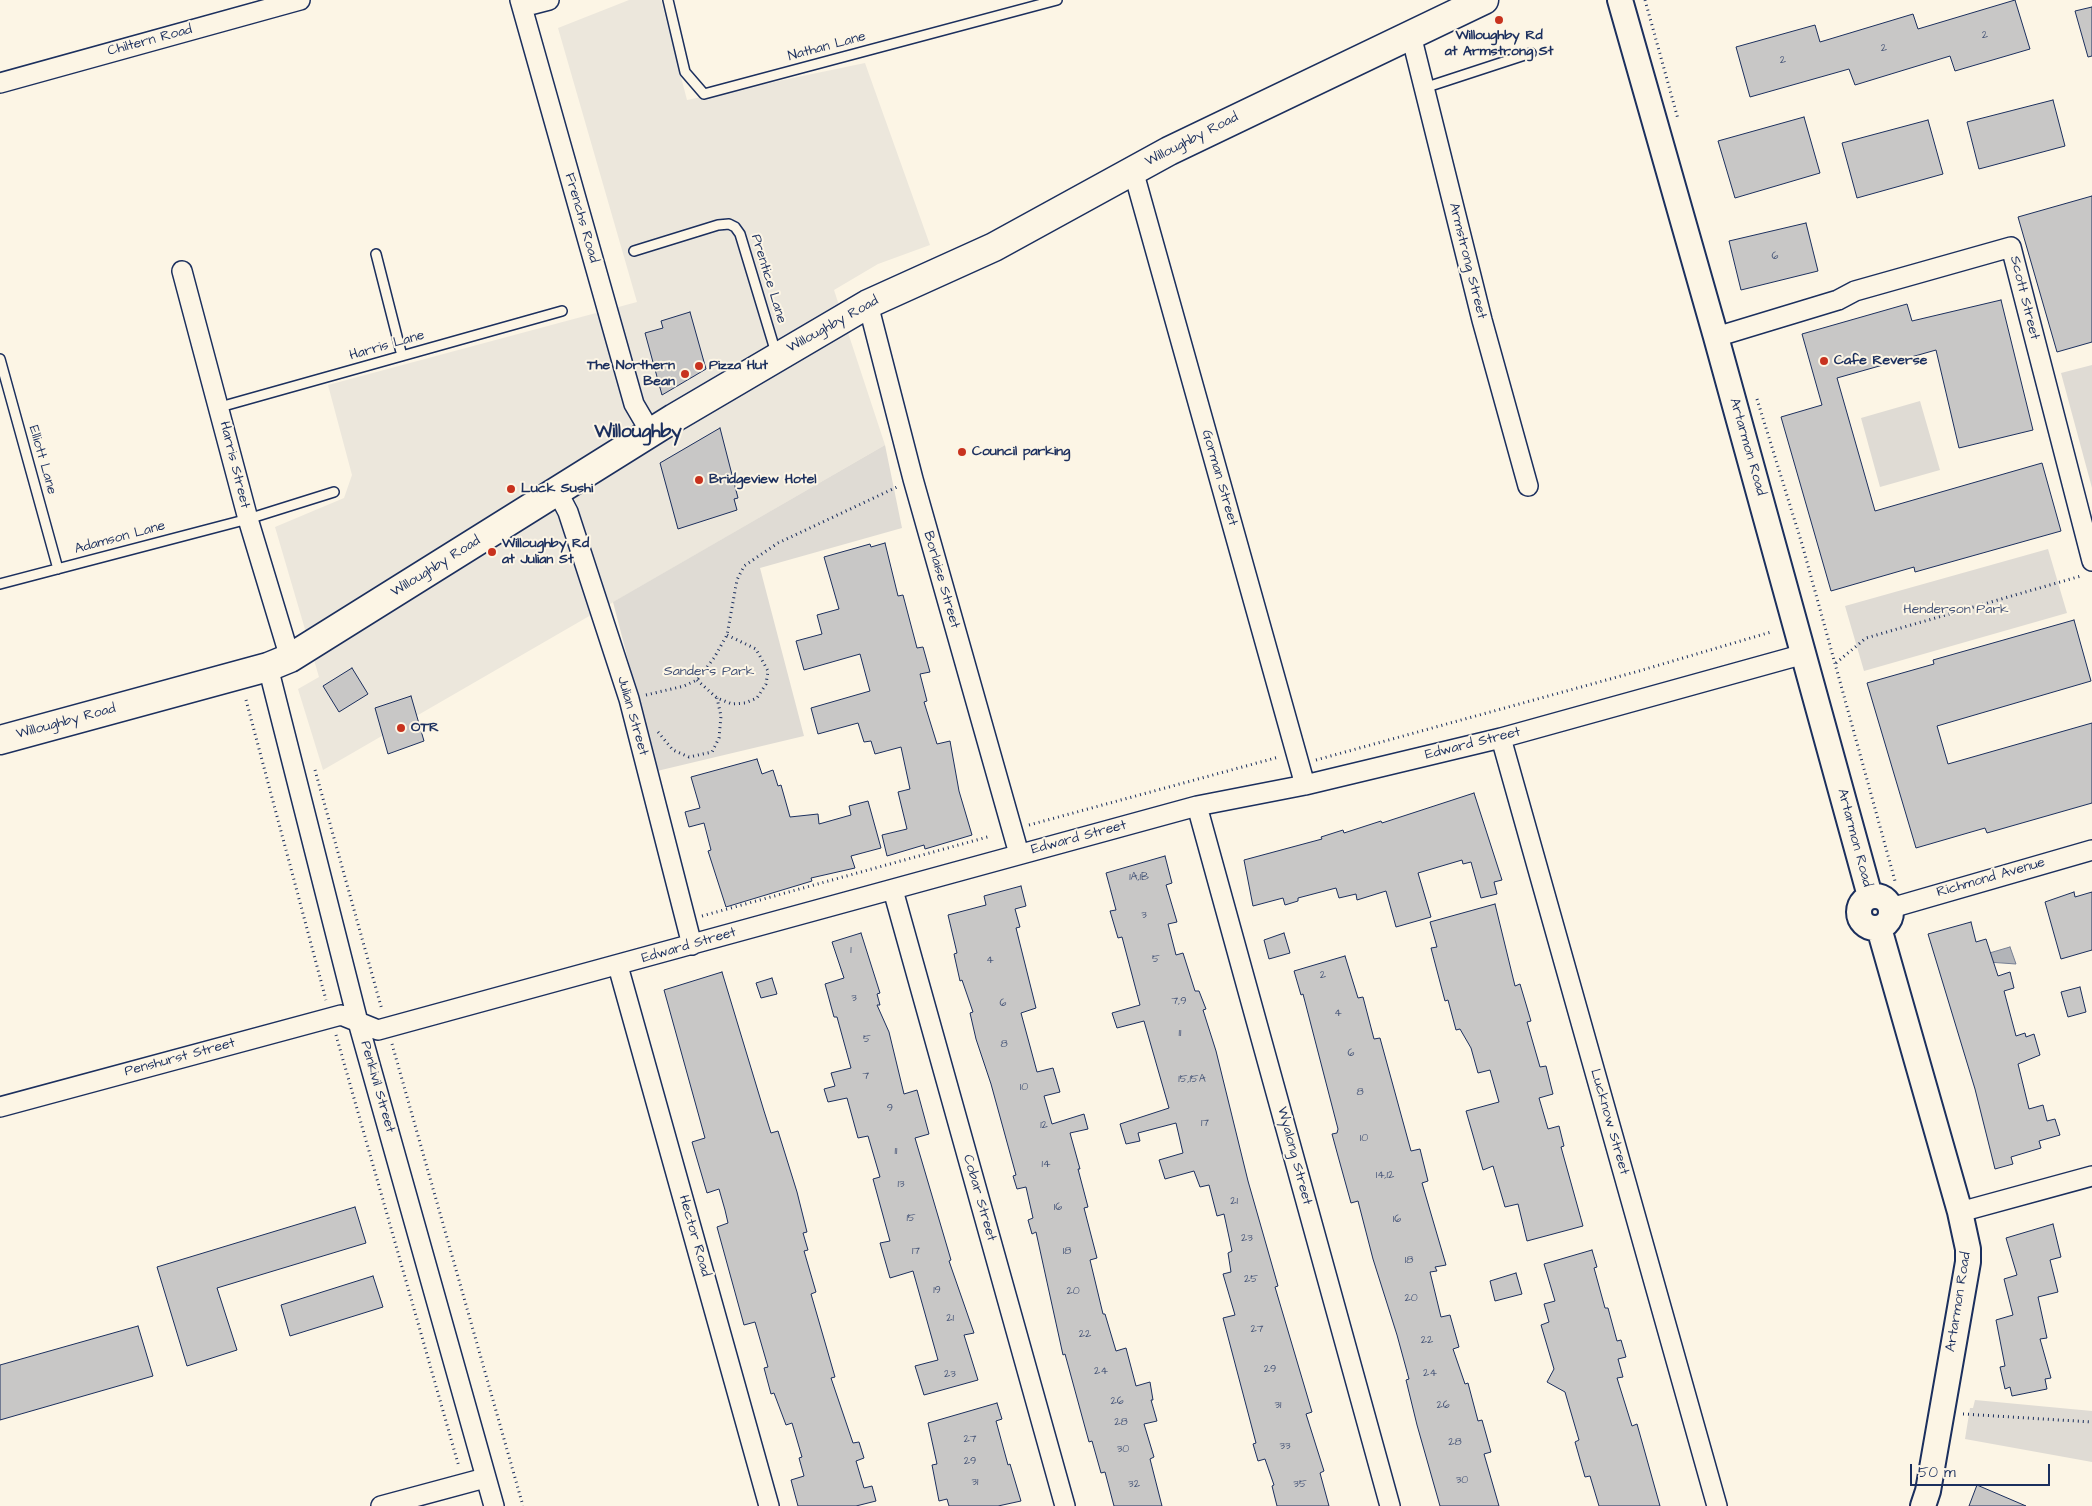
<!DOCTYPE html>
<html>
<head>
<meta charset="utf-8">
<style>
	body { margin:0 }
	#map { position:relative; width:2092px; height:1506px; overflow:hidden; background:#fcf5e5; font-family:"Architects Daughter",sans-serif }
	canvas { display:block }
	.scale { position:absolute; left:1910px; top:1464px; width:140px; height:22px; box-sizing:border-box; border:2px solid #1b2f5e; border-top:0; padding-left:6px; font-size:15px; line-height:18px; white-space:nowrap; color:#1b2f5e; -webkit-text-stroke:4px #fcf5e5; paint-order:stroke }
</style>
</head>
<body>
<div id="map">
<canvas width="2092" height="1506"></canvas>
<div class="scale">50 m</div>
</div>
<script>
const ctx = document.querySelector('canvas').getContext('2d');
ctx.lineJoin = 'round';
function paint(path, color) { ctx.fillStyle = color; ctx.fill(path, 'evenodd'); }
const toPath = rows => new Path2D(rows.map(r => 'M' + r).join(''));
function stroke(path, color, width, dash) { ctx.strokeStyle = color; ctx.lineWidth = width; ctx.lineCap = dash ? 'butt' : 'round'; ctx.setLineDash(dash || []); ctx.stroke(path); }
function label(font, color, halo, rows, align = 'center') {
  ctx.font = font + ' "Architects Daughter",sans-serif'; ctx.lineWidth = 4; ctx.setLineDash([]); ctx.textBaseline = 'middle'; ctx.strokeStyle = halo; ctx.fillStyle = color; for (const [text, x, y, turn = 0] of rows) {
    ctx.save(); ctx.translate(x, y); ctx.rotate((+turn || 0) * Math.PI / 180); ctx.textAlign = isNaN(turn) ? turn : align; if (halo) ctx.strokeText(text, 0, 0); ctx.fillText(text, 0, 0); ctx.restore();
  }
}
paint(toPath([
	[629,0,661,0,687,100,865,63,930,245,878,264,834,290,885,445,323,770,298,689,319,677,275,527,344,498,352,475,328,385,637,302,558,28]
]), '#ece7dc');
paint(toPath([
	[2092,365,2092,488,2061,373],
	[1920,401,1940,470,1880,487,1861,418],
	[885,445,902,528,760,568,804,736,657,771,613,602],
	[2048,549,2067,613,1864,671,1845,606],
	[1975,1400,2092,1411,2092,1462,1965,1439,1970,1408,1973,1408]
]), '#dfdbd4');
const water = toPath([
	[2010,947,2016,964,1988,962,1986,954,2010,947]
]);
paint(water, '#b2b4b8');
stroke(water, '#767f94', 1);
const building = toPath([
	[2015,0,2030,49,1955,71,1950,56,1855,85,1849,69,1750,97,1736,47,1815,25,1820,42,1913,14,1918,29,2015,0],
	[2092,7,2092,56,2088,57,2075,11,2092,7],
	[2053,100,2065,146,1979,169,1967,122,2053,100],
	[1804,117,1820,173,1735,198,1718,141,1804,117],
	[1928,120,1943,174,1857,198,1842,143,1928,120],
	[2092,196,2092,342,2057,352,2018,217,2092,196],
	[1806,223,1818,271,1741,290,1729,241,1806,223],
	[2001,300,2033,430,1959,448,1936,350,1837,378,1875,511,2042,463,2061,531,1915,572,1914,567,1831,591,1781,417,1822,405,1802,334,1907,304,1912,321,2001,300],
	[690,312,706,369,662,395,645,333,663,328,661,321,690,312],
	[720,428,738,498,734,499,737,510,678,529,660,463,720,428],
	[885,543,898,596,903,595,917,648,923,647,930,672,920,674,927,701,924,702,937,744,950,741,959,791,972,835,925,849,924,845,887,856,882,835,907,829,898,792,910,789,901,747,875,754,871,741,864,742,858,723,818,734,811,708,870,691,860,654,804,670,796,641,822,634,817,615,839,609,824,557,870,544,871,547,885,543],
	[2074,620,2091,681,1937,726,1948,764,2092,723,2092,803,1987,833,1985,828,1916,848,1867,683,1934,664,1933,660,2074,620],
	[352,668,368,694,339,712,323,686,352,668],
	[411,696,424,741,388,754,375,708,411,696],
	[757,759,762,774,773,770,778,786,781,785,790,817,818,814,819,824,851,815,849,806,868,801,881,848,851,856,855,868,811,878,812,881,726,907,708,851,711,850,704,823,689,827,685,812,700,808,691,777,757,759],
	[1474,793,1502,880,1494,882,1497,894,1481,898,1471,862,1463,864,1462,860,1418,873,1431,917,1396,927,1386,891,1357,900,1356,894,1339,898,1336,888,1298,898,1298,901,1285,905,1283,898,1253,906,1244,860,1322,839,1321,837,1343,830,1344,833,1381,821,1382,823,1474,793],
	[1165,856,1172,883,1166,885,1177,922,1168,924,1176,955,1183,953,1195,991,1199,991,1206,1009,1203,1010,1216,1051,1248,1181,1278,1286,1275,1287,1312,1412,1306,1414,1324,1471,1320,1473,1329,1506,1277,1506,1272,1486,1274,1485,1265,1459,1258,1461,1253,1444,1256,1443,1223,1318,1235,1315,1223,1274,1231,1272,1228,1253,1232,1251,1224,1214,1217,1216,1209,1185,1200,1187,1194,1171,1165,1179,1159,1160,1183,1153,1176,1123,1138,1133,1140,1141,1126,1144,1120,1124,1169,1108,1144,1021,1117,1028,1112,1013,1140,1005,1122,937,1118,938,1110,911,1116,910,1106,873,1165,856],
	[1021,886,1026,906,1015,909,1020,927,1016,928,1036,1008,1021,1013,1037,1072,1053,1068,1060,1092,1044,1096,1052,1124,1084,1114,1088,1129,1070,1133,1080,1169,1078,1169,1088,1207,1084,1208,1097,1258,1090,1260,1103,1314,1105,1314,1116,1351,1126,1348,1136,1386,1150,1382,1153,1400,1151,1400,1157,1421,1144,1424,1154,1457,1150,1459,1162,1506,1114,1506,1105,1472,1101,1473,1092,1441,1089,1442,1065,1354,1063,1355,1036,1232,1032,1234,1028,1220,1033,1218,1026,1187,1017,1189,1013,1176,1016,1175,991,1084,976,1039,970,1013,973,1012,962,980,960,981,954,954,957,953,948,915,986,905,984,896,1021,886],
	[2074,892,2075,897,2092,892,2092,950,2061,959,2045,902,2074,892],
	[1495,904,1515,986,1520,984,1531,1021,1527,1022,1540,1067,1546,1066,1553,1094,1539,1098,1548,1129,1559,1126,1564,1146,1561,1147,1583,1226,1527,1241,1518,1204,1505,1207,1493,1166,1483,1170,1466,1111,1499,1102,1490,1070,1478,1073,1471,1048,1460,1029,1456,1030,1448,1000,1445,1001,1431,948,1437,947,1430,922,1495,904],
	[1971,922,1976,942,1986,939,1998,976,2010,972,2014,988,2004,991,2016,1036,2025,1033,2026,1037,2034,1034,2040,1055,2018,1064,2029,1109,2043,1105,2047,1121,2055,1119,2060,1135,2039,1141,2041,1148,2011,1157,2013,1164,1995,1169,1975,1089,1928,934,1971,922],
	[861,933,880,993,877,994,880,1005,877,1005,889,1032,904,1094,917,1090,929,1134,915,1138,951,1260,949,1261,974,1333,964,1335,978,1380,924,1395,915,1366,938,1360,913,1271,890,1278,880,1243,890,1241,873,1179,880,1177,868,1136,858,1138,847,1098,828,1102,824,1089,835,1086,831,1073,851,1068,837,1017,834,1017,825,984,844,978,832,942,861,933],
	[1284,933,1290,953,1269,959,1264,940,1284,933],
	[1345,956,1358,998,1363,997,1374,1039,1380,1038,1411,1151,1420,1149,1428,1181,1422,1183,1446,1265,1435,1267,1437,1271,1430,1272,1441,1317,1450,1315,1459,1347,1453,1349,1465,1384,1468,1383,1478,1421,1482,1420,1491,1452,1484,1454,1499,1506,1440,1506,1417,1425,1406,1380,1409,1379,1397,1335,1373,1259,1358,1201,1351,1203,1338,1156,1332,1134,1337,1133,1338,1129,1303,994,1301,995,1294,971,1345,956],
	[722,972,764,1111,771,1133,778,1131,797,1192,807,1232,803,1233,808,1250,804,1251,816,1292,811,1294,835,1377,831,1378,853,1443,859,1442,864,1458,856,1461,864,1488,872,1486,876,1501,856,1506,798,1506,791,1480,804,1476,799,1458,802,1457,792,1423,786,1425,774,1393,771,1394,764,1368,768,1367,755,1322,744,1325,717,1227,728,1223,725,1210,719,1189,707,1193,692,1142,705,1138,664,990,722,972],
	[772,978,777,994,761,998,756,983,772,978],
	[2080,987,2086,1012,2068,1017,2061,992,2080,987],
	[355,1207,366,1243,217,1288,237,1350,187,1366,157,1267,355,1207],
	[2053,1224,2061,1257,2050,1260,2058,1292,2038,1297,2047,1338,2040,1339,2051,1378,2045,1379,2047,1389,2012,1396,2010,1387,2005,1389,2000,1367,2005,1366,1996,1320,2013,1315,2004,1279,2017,1275,2006,1238,2053,1224],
	[1592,1250,1597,1267,1594,1268,1605,1308,1608,1308,1617,1341,1621,1340,1626,1357,1618,1359,1623,1377,1617,1378,1632,1426,1637,1424,1660,1506,1599,1506,1590,1476,1585,1477,1575,1442,1579,1440,1565,1392,1547,1382,1554,1369,1541,1325,1549,1322,1544,1304,1555,1301,1544,1264,1592,1250],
	[1516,1273,1522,1294,1495,1301,1490,1281,1516,1273],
	[373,1276,383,1307,290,1336,281,1305,373,1276],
	[138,1326,153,1376,0,1420,0,1365,138,1326],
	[997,1403,1002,1419,996,1421,1008,1465,1010,1464,1021,1501,998,1506,949,1506,947,1499,939,1501,932,1465,937,1464,928,1423,997,1403],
	[1977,1485,2026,1506,1969,1506,1977,1485]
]);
paint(building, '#c8c7c6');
stroke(building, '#1b2f5e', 1);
const service = toPath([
	[668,0,685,72,704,94,1057,0],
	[1424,88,1531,53],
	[634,251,718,225,729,224,735,227,740,234,776,353],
	[376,254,402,356],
	[0,359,58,569],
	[220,407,562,311],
	[0,584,248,519,334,492]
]);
const minor = toPath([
	[520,0,634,404,651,433],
	[522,7,549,0],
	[1411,35,1482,320,1528,486],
	[0,83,300,0],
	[1133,170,1305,785],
	[182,271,248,519,290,658],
	[868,304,913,479,1019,854],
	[1716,337,1838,300,1855,291,2011,247,2092,561],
	[557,491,568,512,629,699,692,945],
	[268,667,358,1022,494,1506],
	[1501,738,1717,1506],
	[1197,806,1390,1506],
	[893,890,1065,1506],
	[1891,908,2092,850],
	[618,966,769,1506],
	[0,1107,341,1015,378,1030,1197,806,1305,785,1501,738,1804,654],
	[1960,1212,2092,1176],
	[381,1506,485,1478]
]);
const tertiary = toPath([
	[1620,0,1716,337,1870,896],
	'1859 912a16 16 0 1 1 32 0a16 16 0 1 1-32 0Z',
	[1879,928,1960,1212,1968,1249,1968,1262,1928,1491,1923,1506]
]);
const primary = toPath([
	[0,740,268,667,290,658,674,418,868,304,994,247,1169,151,1484,0]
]);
stroke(service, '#1b2f5e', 12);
stroke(minor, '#1b2f5e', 22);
stroke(tertiary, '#1b2f5e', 28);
stroke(primary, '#1b2f5e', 31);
stroke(toPath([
	[1645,0,1678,119],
	[1757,399,1802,544,1895,881],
	[1836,663,1866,638,2081,576],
	[697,680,717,698,732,704,745,703,757,698,766,684,768,671,756,649,727,635],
	[646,695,684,686,697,680,714,658,727,635,737,580,744,566,778,543,897,487],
	[246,700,326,1000],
	[658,732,673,750,689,757,712,752,719,738,721,716,717,698],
	[1316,760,1639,671,1771,632],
	[315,770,382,1010],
	[1029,825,1279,757],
	[702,916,991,836],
	[336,1035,459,1467],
	[392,1044,523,1506],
	[1963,1414,2092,1422]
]), '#1b2f5e', 3, [1, 4]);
stroke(service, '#fcf5e5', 9);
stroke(minor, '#fcf5e5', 19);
stroke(tertiary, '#fcf5e5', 24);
stroke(primary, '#fcf5e5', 28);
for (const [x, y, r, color] of [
	[1499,20,5,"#c8321e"],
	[1824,361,5,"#c8321e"],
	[699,366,5,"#c8321e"],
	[685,374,5,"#c8321e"],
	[962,452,5,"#c8321e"],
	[699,480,5,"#c8321e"],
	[511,489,5,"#c8321e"],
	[492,552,5,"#c8321e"],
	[401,728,5,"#c8321e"]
]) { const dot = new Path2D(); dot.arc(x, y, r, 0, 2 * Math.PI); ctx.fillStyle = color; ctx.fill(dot); stroke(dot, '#fcf5e5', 2); }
label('11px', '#465578', null, [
	["2",1985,36],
	["2",1884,49],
	["2",1783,61],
	["6",1775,257],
	["1A,1B",1139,878],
	["3",1144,916],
	["1",851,951],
	["5",1156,960],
	["4",990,961],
	["2",1323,976],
	["3",854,999],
	["7,9",1179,1002],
	["6",1003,1004],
	["4",1338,1014],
	["11",1180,1034],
	["5",867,1040],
	["8",1004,1045],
	["6",1351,1054],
	["7",866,1077],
	["15,15A",1192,1080],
	["10",1024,1088],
	["8",1360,1093],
	["9",890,1109],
	["17",1205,1124],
	["12",1044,1126],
	["10",1364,1139],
	["11",896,1152],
	["14",1046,1165],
	["14,12",1385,1176],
	["13",901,1185],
	["21",1234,1202],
	["16",1058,1208],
	["15",911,1219],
	["16",1397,1220],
	["23",1247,1239],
	["17",916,1252],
	["18",1067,1252],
	["18",1409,1261],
	["25",1251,1280],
	["19",937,1291],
	["20",1073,1292],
	["20",1411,1299],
	["21",950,1319],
	["27",1257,1330],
	["22",1085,1335],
	["22",1427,1341],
	["29",1270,1370],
	["24",1101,1372],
	["24",1430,1374],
	["23",950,1375],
	["26",1117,1402],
	["31",1278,1406],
	["26",1443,1406],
	["28",1121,1423],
	["27",970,1440],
	["28",1455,1443],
	["33",1285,1447],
	["30",1123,1450],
	["29",970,1462],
	["30",1462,1481],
	["31",975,1483],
	["32",1134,1485],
	["35",1300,1485]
]);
label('bold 14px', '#1b2f5e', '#fcf5e5', [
	["Willoughby Rd",1499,36,"center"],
	["at Armstrong St",1499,52,"center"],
	["Cafe Reverse",1834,361],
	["The Northern",675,366,"right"],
	["Bean",675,382,"right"],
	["Pizza Hut",709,366],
	["Council parking",972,452],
	["Bridgeview Hotel",709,480],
	["Luck Sushi",521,489],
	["Willoughby Rd",502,544],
	["at Julian St",502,560],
	["OTR",411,728]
], 'left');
label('14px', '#1b2f5e', '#fcf5e5', [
	["Chiltern Road",150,41,-15],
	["Nathan Lane",827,47,-15],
	["Willoughby Road",1192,140,-27],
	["Frenchs Road",581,218,74],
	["Armstrong Street",1467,261,76],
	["Prentice Lane",768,279,73],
	["Scott Street",2024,298,76],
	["Willoughby Road",833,325,-29],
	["Harris Lane",387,346,-16],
	["Artarmon Road",1747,447,74],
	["Elliott Lane",42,460,74],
	["Harris Street",234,465,76],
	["Gorman Street",1219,478,74],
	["Adamson Lane",120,538,-15],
	["Willoughby Road",436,567,-32],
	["Borlaise Street",941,580,74],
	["Julian Street",632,716,74],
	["Willoughby Road",66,722,-15],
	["Edward Street",1473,744,-14],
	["Edward Street",1079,838,-15],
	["Artarmon Road",1854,838,75],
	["Richmond Avenue",1991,878,-16],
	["Edward Street",689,946,-16],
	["Penshurst Street",180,1058,-15],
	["Penkivil Street",377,1087,74],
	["Lucknow Street",1609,1122,74],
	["Wyalong Street",1294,1156,75],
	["Cobar Street",979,1198,74],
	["Hector Road",694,1236,74],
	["Artarmon Road",1959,1302,-81]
]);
label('14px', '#425176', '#fcf5e5', [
	["Henderson Park",1956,610],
	["Sanders Park",709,672]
]);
label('bold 19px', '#1b2f5e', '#fcf5e5', [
	["Willoughby",638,433]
]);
</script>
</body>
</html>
